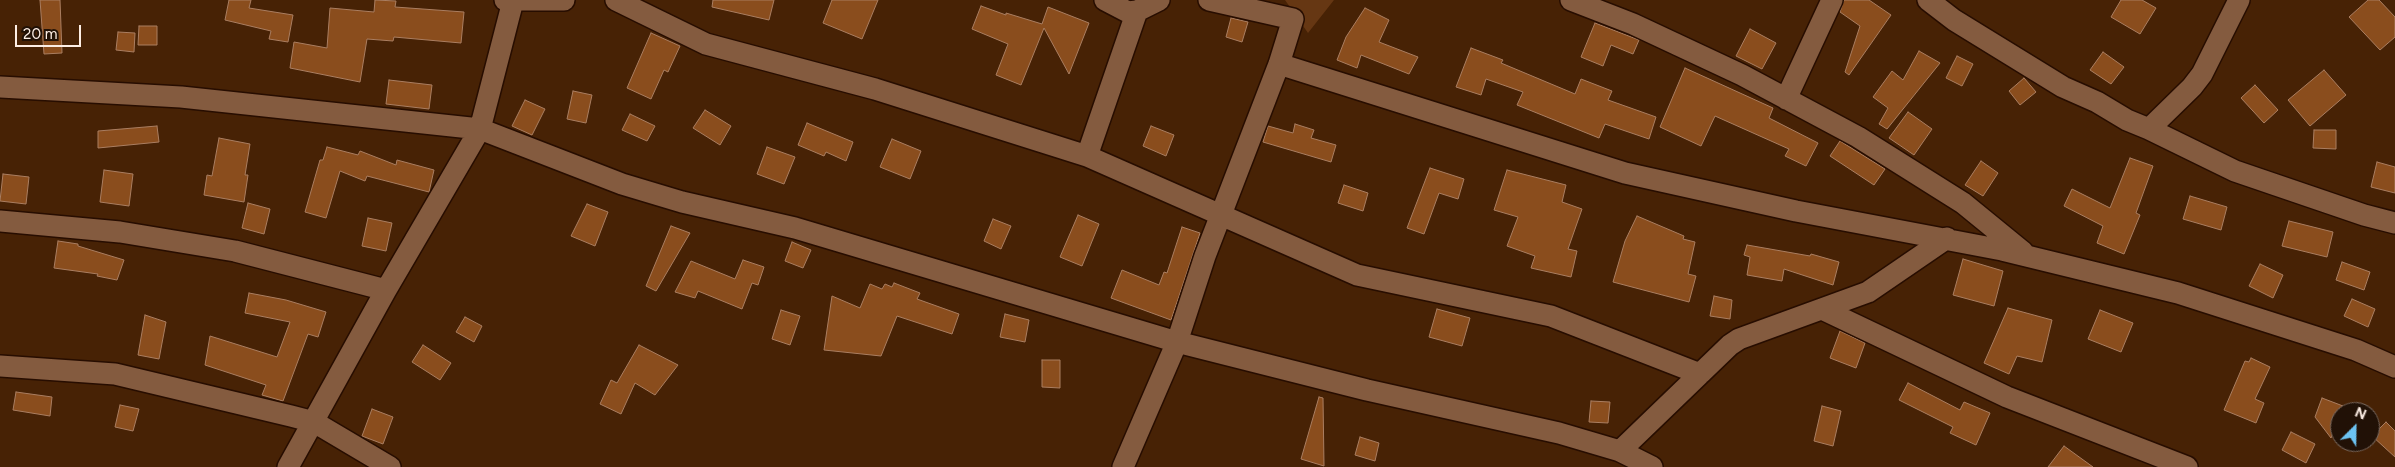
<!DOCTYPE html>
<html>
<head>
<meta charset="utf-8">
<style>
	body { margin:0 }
	#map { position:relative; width:2395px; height:467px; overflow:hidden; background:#472205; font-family:Figtree,sans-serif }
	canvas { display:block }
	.north { position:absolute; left:2330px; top:402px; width:50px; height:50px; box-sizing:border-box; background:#211106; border:1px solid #79695f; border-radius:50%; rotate:23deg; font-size:14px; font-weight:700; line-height:20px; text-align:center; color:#fdeee5 }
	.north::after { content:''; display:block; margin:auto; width:18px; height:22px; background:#6cc3f2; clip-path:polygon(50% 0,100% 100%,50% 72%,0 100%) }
	.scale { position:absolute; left:15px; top:25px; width:66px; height:22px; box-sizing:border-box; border:2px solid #fdeee5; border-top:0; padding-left:6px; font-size:15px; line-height:18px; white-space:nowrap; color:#fdeee5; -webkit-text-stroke:4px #211106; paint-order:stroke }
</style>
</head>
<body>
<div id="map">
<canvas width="2395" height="467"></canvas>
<div class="north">N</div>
<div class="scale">20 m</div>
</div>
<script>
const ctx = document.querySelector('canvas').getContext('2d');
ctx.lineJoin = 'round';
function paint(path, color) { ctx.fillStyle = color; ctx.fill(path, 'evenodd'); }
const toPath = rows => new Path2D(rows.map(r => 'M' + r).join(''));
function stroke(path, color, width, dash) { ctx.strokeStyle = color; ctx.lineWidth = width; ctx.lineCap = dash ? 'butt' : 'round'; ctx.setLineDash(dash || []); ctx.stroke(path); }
paint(toPath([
	[1285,0,1334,0,1308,33]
]), '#663713');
const building = toPath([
	[40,0,60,0,62,53,44,54,40,0],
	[229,0,251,0,249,8,293,15,288,42,269,39,271,31,225,20,229,0],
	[375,0,396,1,395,7,464,12,461,43,394,37,393,41,367,39,360,82,290,68,294,42,327,48,330,8,374,12,375,0],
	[713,0,774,0,769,20,712,7,713,0],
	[832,0,878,0,862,39,823,23,832,0],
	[1844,0,1869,0,1891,15,1849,75,1845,72,1860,26,1840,12,1844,0],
	[2121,0,2142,0,2156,8,2140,34,2111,17,2121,0],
	[2368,0,2379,0,2395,17,2395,37,2380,50,2349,17,2368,0],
	[981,6,1006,15,1006,13,1042,24,1048,7,1089,23,1069,74,1044,28,1021,85,996,75,1008,44,972,29,981,6],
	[1365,8,1389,20,1379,42,1418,57,1409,74,1361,55,1357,68,1337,60,1346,37,1365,8],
	[1231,18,1248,22,1242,42,1226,37,1231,18],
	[1595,23,1639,40,1633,54,1611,45,1603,66,1581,57,1595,23],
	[139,26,157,26,157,45,138,45,139,26],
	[1750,29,1776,43,1762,69,1736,56,1750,29],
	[118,32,135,33,134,52,116,50,118,32],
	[651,33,680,46,668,72,664,70,651,99,627,88,651,33],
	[1471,48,1503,60,1501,63,1575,94,1581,79,1612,91,1608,100,1656,117,1649,139,1605,124,1599,138,1517,105,1523,92,1486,79,1481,95,1456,87,1471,48],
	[1919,51,1940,63,1887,129,1879,124,1888,108,1873,97,1892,71,1903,80,1919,51],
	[2103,52,2124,67,2111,84,2090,70,2103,52],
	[1957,56,1973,64,1962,86,1946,78,1957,56],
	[1685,68,1773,108,1769,118,1818,143,1806,166,1785,156,1789,149,1715,116,1701,146,1660,127,1685,68],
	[2324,70,2346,95,2310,126,2288,100,2324,70],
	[2024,78,2036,92,2020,105,2009,91,2024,78],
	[389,80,432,85,429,109,386,104,389,80],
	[2255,85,2278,110,2264,123,2241,98,2255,85],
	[573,91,592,95,586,123,567,119,573,91],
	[525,100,545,109,532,135,512,126,525,100],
	[705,110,731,126,720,145,693,128,705,110],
	[1908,112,1932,129,1914,155,1889,138,1908,112],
	[630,114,655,126,647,141,622,130,630,114],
	[807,123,853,142,846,161,826,152,824,156,798,145,807,123],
	[1295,124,1314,130,1311,138,1336,145,1331,162,1263,142,1268,126,1293,133,1295,124],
	[157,126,159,142,98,148,98,131,157,126],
	[1151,126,1174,135,1166,156,1143,146,1151,126],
	[2314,130,2336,130,2336,149,2313,148,2314,130],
	[219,138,250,144,245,175,248,175,244,202,204,195,207,175,212,176,219,138],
	[892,139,921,151,910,179,880,167,892,139],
	[1840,141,1885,169,1874,185,1830,156,1840,141],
	[327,147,358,155,360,151,396,165,397,160,434,170,429,192,367,176,365,181,340,171,326,218,305,212,320,160,323,160,327,147],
	[767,147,795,157,784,184,757,174,767,147],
	[2130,158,2153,166,2136,213,2140,215,2124,254,2097,243,2103,226,2064,206,2072,189,2110,208,2130,158],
	[1981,161,1998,173,1983,196,1965,185,1981,161],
	[2377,162,2395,167,2395,193,2371,187,2377,162],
	[1430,168,1464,179,1458,199,1439,193,1424,234,1407,228,1430,168],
	[104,170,133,174,129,206,100,202,104,170],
	[1507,170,1566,185,1562,202,1582,209,1568,249,1577,251,1571,277,1531,268,1535,256,1507,246,1518,217,1494,210,1507,170],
	[3,174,29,177,26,204,0,201,3,174],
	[1344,185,1368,193,1363,211,1338,203,1344,185],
	[2190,196,2227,207,2221,230,2183,219,2190,196],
	[248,203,270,209,264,234,242,228,248,203],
	[587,204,608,212,595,246,571,236,587,204],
	[1078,215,1099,224,1082,266,1060,257,1078,215],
	[1637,216,1684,236,1683,239,1695,242,1688,274,1696,276,1689,302,1613,282,1625,241,1637,216],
	[368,218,392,223,386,251,362,246,368,218],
	[993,219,1011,226,1001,249,984,241,993,219],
	[2289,221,2333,232,2327,257,2282,246,2289,221],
	[671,226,690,233,656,291,646,286,671,226],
	[1182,227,1200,233,1171,320,1111,298,1122,270,1159,285,1164,272,1167,273,1182,227],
	[58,241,78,244,78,246,124,260,117,280,97,276,98,274,54,268,58,241],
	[792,242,811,250,803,268,785,261,792,242],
	[1747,245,1810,256,1811,254,1839,262,1833,285,1784,269,1782,281,1747,275,1750,257,1744,255,1747,245],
	[1963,259,2003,271,1994,306,1953,295,1963,259],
	[743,260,764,267,758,285,752,283,742,309,698,291,695,298,675,292,691,261,735,279,743,260],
	[2342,262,2370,272,2364,290,2336,280,2342,262],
	[2260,264,2283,275,2273,298,2249,286,2260,264],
	[894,283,920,293,917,299,959,314,952,334,897,316,881,356,824,350,832,296,860,308,870,284,882,289,885,284,892,287,894,283],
	[249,293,286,300,326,312,318,337,308,334,283,401,262,395,266,385,205,365,210,336,277,357,290,322,245,313,249,293],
	[1714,296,1732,300,1730,319,1710,316,1714,296],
	[2352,299,2375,309,2368,327,2344,316,2352,299],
	[2008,308,2052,320,2042,362,2017,356,2009,374,1984,363,2008,308],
	[1437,309,1470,318,1462,346,1429,337,1437,309],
	[781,310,800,316,790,345,772,339,781,310],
	[2100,310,2133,323,2121,352,2088,339,2100,310],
	[1005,314,1029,320,1025,342,1000,337,1005,314],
	[145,315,166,322,159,359,138,355,145,315],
	[465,317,482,326,474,342,456,332,465,317],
	[1840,331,1865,343,1856,368,1830,358,1840,331],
	[423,345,451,363,440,380,412,362,423,345],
	[639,345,678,365,655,395,635,383,621,414,600,404,611,380,617,383,639,345],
	[2251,358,2270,367,2255,399,2264,403,2256,423,2224,410,2245,361,2249,362,2251,358],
	[1042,360,1060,360,1060,388,1042,387,1042,360],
	[1908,383,1960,410,1964,402,1990,413,1976,445,1950,433,1953,427,1899,400,1908,383],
	[16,392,52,397,50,416,13,410,16,392],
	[1319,397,1323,398,1324,466,1301,459,1319,397],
	[2322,398,2343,406,2331,438,2315,417,2322,398],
	[1591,401,1610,402,1608,423,1589,422,1591,401],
	[120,405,139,409,133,431,115,427,120,405],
	[1822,406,1841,411,1833,446,1814,441,1822,406],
	[372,409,393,417,383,444,362,436,372,409],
	[2386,422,2395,431,2395,457,2372,436,2386,422],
	[2291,432,2315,444,2306,463,2282,450,2291,432],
	[1360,437,1379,443,1375,461,1355,455,1360,437],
	[2064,446,2093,467,2048,467,2064,446]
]);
paint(building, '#8a4d1d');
stroke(building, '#aa7e61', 1);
const street = toPath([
	[505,0,564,0],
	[616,0,706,44,875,89,1087,156,1357,275,1551,316,1700,374],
	[1105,0,1128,12,1137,11,1159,0],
	[1571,0,1633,24,1742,75,1858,137,1963,203,2023,252],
	[1928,0,1954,20,2063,87,2097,102,2127,120,2149,129,2192,87,2202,74,2239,0],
	[1279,64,1625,173,1796,211,2002,250,2178,293,2356,350,2395,367],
	[0,87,181,97,480,129,622,184,682,202,795,228,1177,342,1367,390,1559,433,1620,451,1652,467],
	[1786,99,1832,0],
	[2149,129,2235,171,2364,215,2395,223],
	[1087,156,1137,11],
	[0,221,120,232,235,251,386,290],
	[1822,309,2007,397,2187,467],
	[0,366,115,374,291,416,314,422,390,467],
	[1620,451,1730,345,1739,339,1868,292,1947,238],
	[288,467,386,290,480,129,513,1],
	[1123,467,1177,342,1205,256,1279,64,1293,19,1209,0]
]);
stroke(street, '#270d00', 24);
stroke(street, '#845b3f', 21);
</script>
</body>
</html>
